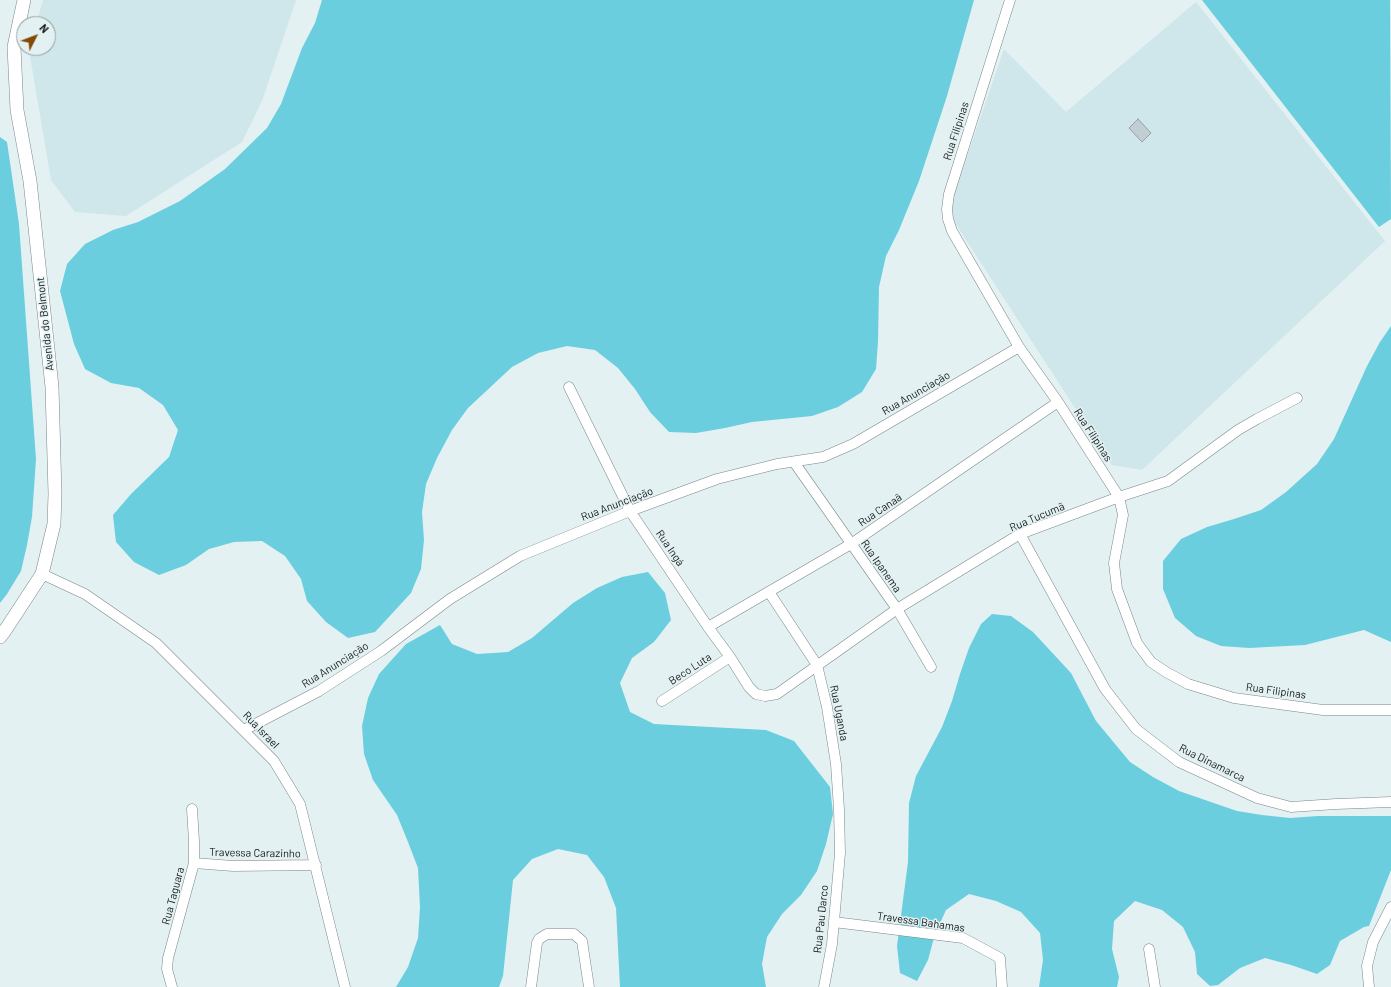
<!DOCTYPE html>
<html>
<head>
<meta charset="utf-8">
<style>
	body { margin:0 }
	#map { position:relative; width:1391px; height:987px; overflow:hidden; background:#e3f1f3; font-family:Barlow,sans-serif }
	canvas { display:block }
	.north { position:absolute; left:16px; top:16px; width:40px; height:40px; box-sizing:border-box; background:#e3f1f3; border:1px solid #919b9c; border-radius:50%; rotate:48deg; font-size:11px; font-weight:700; line-height:16px; text-align:center; color:#15191a }
	.north::after { content:''; display:block; margin:auto; width:14px; height:18px; background:#854905; clip-path:polygon(50% 0,100% 100%,50% 72%,0 100%) }
</style>
</head>
<body>
<div id="map">
<canvas width="1391" height="987"></canvas>
<div class="north">N</div>
</div>
<script>
const ctx = document.querySelector('canvas').getContext('2d');
ctx.lineJoin = 'round';
function paint(path, color) { ctx.fillStyle = color; ctx.fill(path, 'evenodd'); }
const toPath = rows => new Path2D(rows.map(r => 'M' + r).join(''));
function stroke(path, color, width, dash) { ctx.strokeStyle = color; ctx.lineWidth = width; ctx.lineCap = dash ? 'butt' : 'round'; ctx.setLineDash(dash || []); ctx.stroke(path); }
function label(font, color, halo, rows, align = 'center') {
  ctx.font = font + ' Barlow,sans-serif'; ctx.lineWidth = 3; ctx.setLineDash([]); ctx.textBaseline = 'middle'; ctx.strokeStyle = halo; ctx.fillStyle = color; for (const [text, x, y, turn = 0] of rows) {
    ctx.save(); ctx.translate(x, y); ctx.rotate((+turn || 0) * Math.PI / 180); ctx.textAlign = isNaN(turn) ? turn : align; if (halo) ctx.strokeText(text, 0, 0); ctx.fillText(text, 0, 0); ctx.restore();
  }
}
paint(toPath([
	[43,0,296,0,262,101,242,142,126,216,75,212,51,180,29,50,30,48,48,48,48,24,36,24],
	[1196,2,1385,241,1142,470,1112,465,948,212,1004,49,1066,112]
]), '#cfe6ea');
paint(toPath([
	[322,0,974,0,947,96,919,181,899,230,886,256,879,287,878,342,876,369,862,392,838,407,812,416,752,422,725,428,696,433,669,432,650,412,635,389,618,368,595,350,567,346,538,353,512,367,468,408,452,430,437,458,426,484,422,512,424,540,421,569,411,593,375,632,348,638,326,622,307,601,301,579,285,556,262,541,234,542,209,549,186,565,159,575,134,562,116,542,113,515,131,494,169,457,178,430,163,405,139,388,111,383,85,369,74,344,60,291,67,264,85,244,113,230,138,222,180,201,225,169,267,128,281,104,302,48,315,23],
	[1202,0,1390,0,1391,219,1379,227],
	[0,137,7,142,19,224,36,459,32,517,27,545,21,571,7,594,0,603],
	[1391,326,1391,642,1364,630,1305,645,1249,648,1221,646,1196,636,1175,618,1163,589,1163,561,1181,539,1207,527,1234,519,1261,510,1286,492,1317,464,1334,439,1367,366,1380,342],
	[648,572,665,593,671,620,654,642,632,658,620,683,630,712,654,724,766,730,794,741,830,787,833,814,826,844,817,871,801,895,782,914,767,937,762,964,766,987,620,987,616,908,604,877,587,855,558,849,532,859,513,880,503,976,499,987,396,987,408,967,418,938,420,907,418,868,408,842,397,815,373,780,364,754,362,726,368,698,379,674,406,644,440,625,452,644,477,654,508,652,532,638,573,603,597,588,622,577],
	[992,614,1011,616,1033,632,1071,673,1096,721,1130,762,1153,777,1179,791,1237,811,1262,815,1290,818,1318,816,1391,816,1391,870,1369,926,1364,927,1340,941,1330,965,1317,974,1291,965,1265,958,1240,968,1218,985,1210,986,1197,974,1195,952,1183,927,1162,910,1135,901,1114,921,1112,949,1119,977,1117,987,1039,987,1043,960,1040,933,1021,912,996,901,969,894,946,910,935,934,928,960,917,981,900,973,897,946,908,862,909,803,916,776,942,727,952,701,960,674,969,648,981,624]
]), '#6acedf');
const building = toPath([
	[1138,119,1151,133,1142,142,1129,128,1138,119]
]);
paint(building, '#c2cfd2');
stroke(building, '#95a1a3', 1);
const minor = toPath([
	[1010,0,949,194,947,209,948,219,952,231,1019,347,1058,402,1119,497,1123,515,1114,563,1117,589,1137,643,1151,662,1166,672,1188,684,1234,698,1323,710,1391,710],
	[569,387,630,511,708,627,730,657,749,687,756,694,765,696,777,694,897,609,1020,534,1119,497,1168,481,1238,430,1257,419,1297,398],
	[794,462,897,609,931,667],
	[1020,534,1105,689,1136,729,1179,762,1257,798,1291,807,1336,804,1391,802],
	[42,574,85,594,156,643,274,761,300,804,345,987],
	[769,592,817,665,827,707,836,764,839,809,840,853,832,944,824,987],
	[708,627,851,544,1058,402],
	[662,701,730,657],
	[244,730,319,691,381,651,450,599,520,556,630,511,717,479,777,464,823,457,853,444,1019,347],
	[194,863,233,866,316,865],
	[834,922,963,938,1000,958,1002,987],
	[1149,949,1155,987],
	[172,987,167,969,168,958,194,863,194,841,192,809],
	[531,987,537,943,539,939,547,934,574,934,582,941,589,987],
	[1369,987,1367,966,1373,942,1391,907]
]);
const tertiary = toPath([
	[0,637,6,629,42,574,54,524,55,494,52,387,30,181,17,110,14,47,24,0]
]);
stroke(minor, '#7a8688', 11);
stroke(tertiary, '#7a8688', 14);
stroke(minor, '#fff', 10);
stroke(tertiary, '#fff', 13);
label('11px', '#15191a', '#e3f1f3', [
	["Rua Filipinas",956,131,-72],
	["Avenida do Belmont",45,324,-96],
	["Rua Anunciação",916,393,-30],
	["Rua Filipinas",1093,435,57],
	["Rua Anunciação",617,504,-21],
	["Rua Canaã",880,510,-34],
	["Rua Tucumã",1037,517,-23],
	["Rua Ingá",670,548,56],
	["Rua Ipanema",881,566,55],
	["Rua Anunciação",335,665,-32],
	["Beco Luta",690,669,-33],
	["Rua Filipinas",1276,691,8],
	["Rua Uganda",839,713,79],
	["Rua Israel",261,730,46],
	["Rua Dinamarca",1212,763,26],
	["Travessa Carazinho",255,853,1],
	["Rua Taguara",173,896,-75],
	["Rua Pau Darco",821,919,-84],
	["Travessa Bahamas",921,922,8]
]);
</script>
</body>
</html>
